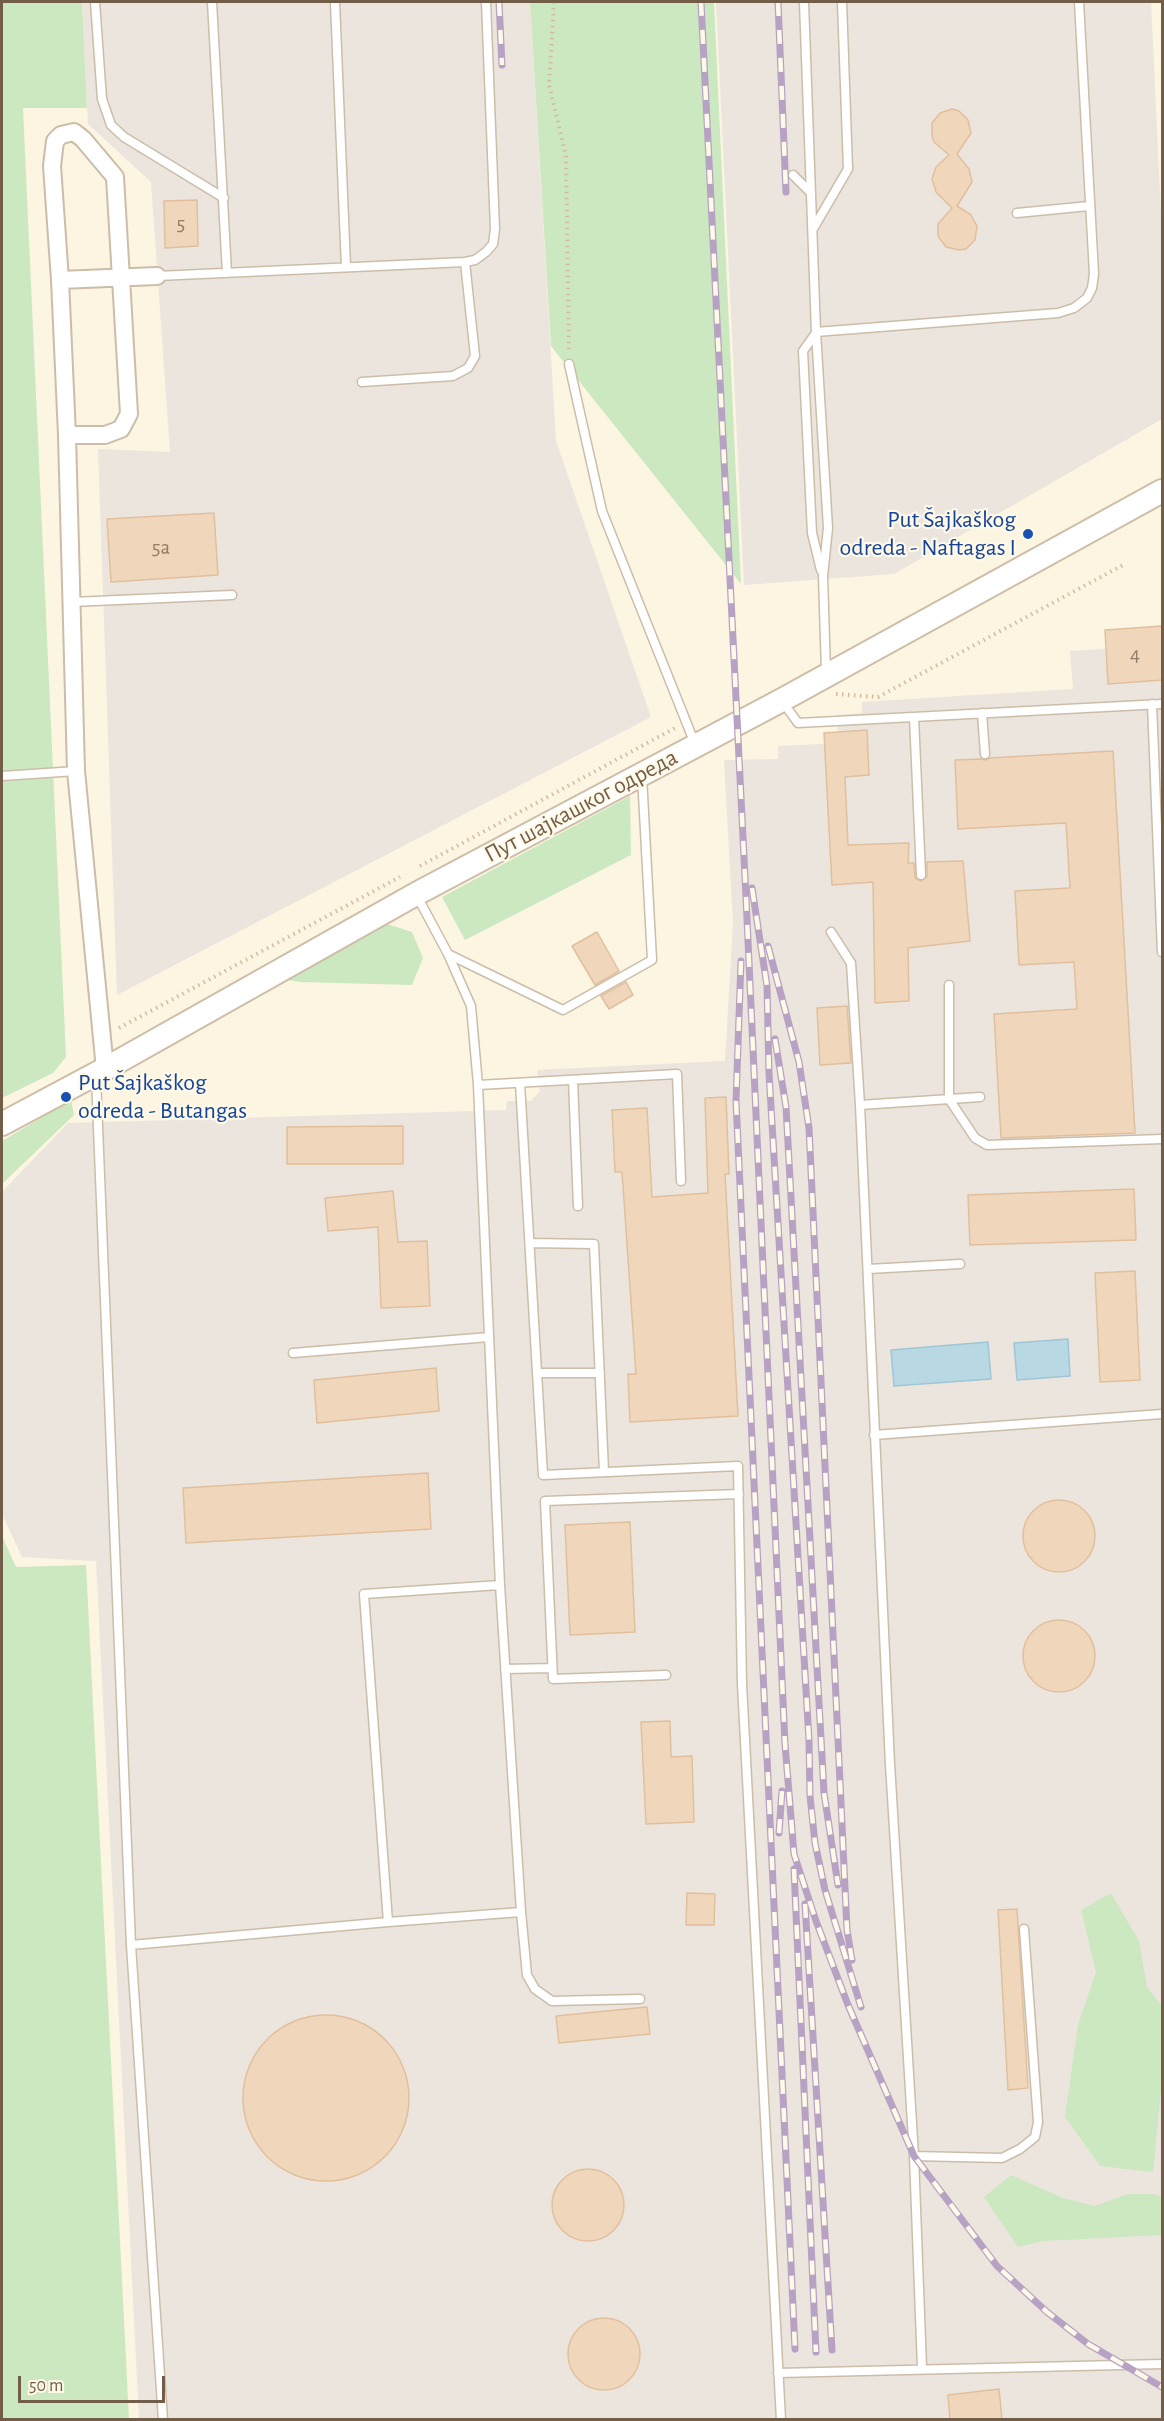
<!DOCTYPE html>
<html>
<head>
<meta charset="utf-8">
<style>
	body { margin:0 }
	#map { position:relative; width:1164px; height:2421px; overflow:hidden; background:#fbf5e2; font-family:"Alegreya Sans",sans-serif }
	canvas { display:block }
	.frame { position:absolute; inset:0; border:3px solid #725d49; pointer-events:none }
	.scale { position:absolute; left:18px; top:2376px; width:147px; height:27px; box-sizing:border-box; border:3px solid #725d49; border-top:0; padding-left:8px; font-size:18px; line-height:21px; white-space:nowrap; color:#725d49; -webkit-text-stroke:4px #fff9e8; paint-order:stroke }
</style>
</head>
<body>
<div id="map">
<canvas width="1164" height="2421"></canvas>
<div class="frame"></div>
<div class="scale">50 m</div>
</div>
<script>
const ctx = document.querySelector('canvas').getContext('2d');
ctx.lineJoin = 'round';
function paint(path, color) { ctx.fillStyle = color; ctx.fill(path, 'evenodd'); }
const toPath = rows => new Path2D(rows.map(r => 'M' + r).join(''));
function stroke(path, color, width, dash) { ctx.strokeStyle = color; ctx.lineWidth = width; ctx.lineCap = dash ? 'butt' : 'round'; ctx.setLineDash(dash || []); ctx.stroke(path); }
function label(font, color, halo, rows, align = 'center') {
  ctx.font = font + ' "Alegreya Sans",sans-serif'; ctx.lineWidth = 4.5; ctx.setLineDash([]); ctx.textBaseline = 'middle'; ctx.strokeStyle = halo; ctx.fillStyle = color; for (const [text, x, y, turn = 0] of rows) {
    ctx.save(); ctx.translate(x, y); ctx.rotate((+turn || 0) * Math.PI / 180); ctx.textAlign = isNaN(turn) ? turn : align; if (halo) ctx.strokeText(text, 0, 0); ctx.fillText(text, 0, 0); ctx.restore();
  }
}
paint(toPath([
	[82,2,530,2,556,441,651,717,117,995,98,449,170,452,151,182,88,124],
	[716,2,1151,2,1162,236,1162,419,894,574,744,585],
	[1162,645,1162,2419,139,2419,96,1561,22,1557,2,1514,2,1192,68,1123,506,1110,507,1101,531,1101,540,1091,537,1070,725,1061,733,923,724,760,778,759,778,746,824,744,824,733,838,732,836,715,862,713,862,702,1073,689,1070,651]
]), '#ebe5dd');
paint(toPath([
	[2,2,82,2,87,108,23,108,66,1057,53,1073,2,1098],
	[530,2,714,2,741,584,551,346],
	[630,796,631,855,465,940,442,897],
	[387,924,412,932,423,958,412,985,300,982,288,980],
	[71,1100,74,1115,2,1184,2,1141],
	[2,1536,16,1567,86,1565,129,2419,2,2419],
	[1111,1893,1139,1941,1147,1987,1162,2006,1162,2081,1153,2172,1100,2166,1065,2117,1078,2025,1096,1972,1081,1910],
	[1011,2175,1063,2198,1095,2206,1128,2194,1154,2194,1162,2197,1162,2235,1043,2241,1018,2247,984,2197]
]), '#cce8c1');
const water = toPath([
	[1068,1339,1070,1376,1017,1380,1014,1343,1068,1339],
	[988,1342,991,1379,894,1386,891,1350,988,1342]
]);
paint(water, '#b8d8e4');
stroke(water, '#9ec6d6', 1.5);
const building = toPath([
	[952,109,959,111,968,120,971,133,957,154,969,169,972,182,957,206,971,215,977,226,975,240,966,249,959,250,946,247,938,236,938,224,952,208,936,192,932,179,936,167,949,155,934,142,932,136,932,123,940,113,952,109],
	[197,200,198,246,165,248,164,201,197,200],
	[214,513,218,575,111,582,107,519,214,513],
	[1162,626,1162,680,1108,684,1105,630,1162,626],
	[867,730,869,775,845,777,848,845,909,843,908,863,914,863,915,878,921,881,927,877,927,862,963,861,970,941,908,948,909,1001,875,1003,873,882,832,885,824,733,867,730],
	[1113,751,1135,1133,1001,1138,994,1014,1077,1009,1074,962,1019,965,1015,891,1070,888,1066,823,958,829,955,760,981,759,985,760,990,758,1113,751],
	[597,932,619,971,595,985,572,946,597,932],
	[626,982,633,995,609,1009,601,996,626,982],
	[847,1006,851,1063,820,1065,817,1008,847,1006],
	[726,1097,729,1174,725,1174,738,1416,630,1422,628,1374,636,1374,622,1172,615,1172,612,1110,647,1108,652,1197,708,1193,705,1098,726,1097],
	[403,1126,403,1164,287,1164,287,1127,403,1126],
	[1134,1189,1136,1240,970,1245,968,1195,1134,1189],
	[393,1191,398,1242,427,1241,430,1306,381,1308,378,1227,328,1231,325,1198,393,1191],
	[1135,1271,1140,1380,1100,1382,1095,1273,1135,1271],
	[436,1368,439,1411,317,1423,314,1380,436,1368],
	[428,1473,431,1529,186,1543,183,1488,428,1473],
	'1023 1536a36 36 0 1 1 72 0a36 36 0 1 1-72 0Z',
	[630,1522,635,1632,570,1635,565,1525,630,1522],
	'1023 1656a36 36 0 1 1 72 0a36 36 0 1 1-72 0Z',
	[670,1721,671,1757,692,1756,694,1822,646,1824,641,1722,670,1721],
	[687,1893,715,1894,714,1925,686,1925,687,1893],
	[1017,1909,1028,2088,1008,2090,998,1910,1017,1909],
	[647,2007,650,2034,559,2043,556,2016,647,2007],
	'243 2098a83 83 0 1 1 166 0a83 83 0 1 1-166 0Z',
	'552 2205a36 36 0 1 1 72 0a36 36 0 1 1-72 0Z',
	'568 2354a36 36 0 1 1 72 0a36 36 0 1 1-72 0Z',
	[999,2389,1002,2420,950,2420,948,2395,999,2389]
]);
paint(building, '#f0d7bb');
stroke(building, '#e2bf9c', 1.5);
const lane = toPath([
	[95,2,102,99,111,125,124,137,224,198],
	[212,2,227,273],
	[335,2,346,267],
	[804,2,816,332,828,528,823,576,826,672],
	[793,175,811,193],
	[1017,213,1089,206],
	[813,229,848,169,842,2],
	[157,276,465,262,475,260,486,252,493,244,495,229,486,2],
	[816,332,1058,313,1074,308,1087,298,1092,288,1094,274,1079,2],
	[816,333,803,351,812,533,821,570],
	[569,364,602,511,695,744],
	[362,382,453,376,468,368,475,356,465,262],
	[72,602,232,595],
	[782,701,798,723,1162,704],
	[1152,704,1162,952],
	[982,713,985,754],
	[914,717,921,875],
	[2,776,76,771],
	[831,932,851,963,860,1105,890,1764,914,2156,922,2368],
	[448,954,563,1010,652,960,642,776],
	[949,985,949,1099,975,1138,987,1145,1162,1139],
	[96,1077,131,1945,163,2420],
	[573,1080,578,1206],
	[520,1083,543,1475,738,1466,742,1684,781,2420],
	[478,1085,677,1074,681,1181],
	[860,1105,980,1097],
	[530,1243,594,1244,604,1472],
	[868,1269,960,1264],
	[293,1353,489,1337],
	[537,1373,600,1373],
	[874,1435,1162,1414],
	[505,1669,552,1668],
	[666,1675,553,1679,545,1501,739,1494],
	[521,1912,527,1975,535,1989,552,2001,640,1999],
	[388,1922,364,1594,500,1585],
	[131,1945,388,1922,521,1912,500,1585,478,1085,471,1006,448,954,417,896],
	[914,2156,1002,2158,1020,2149,1035,2137,1038,2122,1024,1929],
	[778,2373,1162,2364]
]);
const street = toPath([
	[60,280,157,276],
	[67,435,105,435,121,429,129,414,115,177,83,139,74,132,61,135,55,141,52,166,60,280,67,435,76,771,105,1069]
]);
const secondary = toPath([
	[2,1124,105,1069,416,894,782,700,1162,491]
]);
stroke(lane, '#ccbda9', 11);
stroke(street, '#ccbda9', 20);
stroke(secondary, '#cfbea7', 26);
stroke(toPath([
	[554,2,549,85,566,156,569,352],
	[836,694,878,697,1123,565],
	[420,866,675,728],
	[119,1028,400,877]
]), '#d5ba9e', 4, [1.5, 4.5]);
stroke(lane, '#fff', 8);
stroke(street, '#fff', 16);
stroke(secondary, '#fff', 22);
const rail = toPath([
	[499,2,502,65],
	[701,2,746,897,785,1744,794,1854,816,1921,848,2005,914,2156,997,2266,1047,2312,1088,2344,1162,2387],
	[778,2,786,192],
	[752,888,767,986,769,1073,809,1740,810,1796,815,1843,825,1890,861,2007],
	[768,946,799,1062,809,1128,847,1930,852,1960],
	[741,961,736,1101,795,2349],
	[775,1039,786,1107,824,1793,838,1885],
	[779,1833,782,1791],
	[794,1869,816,2352],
	[805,1904,832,2350]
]);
stroke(rail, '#b8a2c4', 7);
stroke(rail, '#fff9e8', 4.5, [14]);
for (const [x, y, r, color] of [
	[1028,534,6,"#1a4fb4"],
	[66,1097,6,"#1a4fb4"]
]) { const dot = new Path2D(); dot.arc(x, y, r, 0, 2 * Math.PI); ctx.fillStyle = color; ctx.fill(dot); stroke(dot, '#fff9e8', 2); }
label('21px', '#927c66', null, [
	["5",181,224],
	["5a",161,548],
	["4",1135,655]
]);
label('24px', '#164399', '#fff9e8', [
	["Put Šajkaškog",1016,520],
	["odreda - Naftagas I",1016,548],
	["Put Šajkaškog",78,1083,"left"],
	["odreda - Butangas",78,1111,"left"]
], 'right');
label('24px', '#725d49', '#fff9e8', [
	["Пут шајкашког одреда",581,806,-28]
]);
</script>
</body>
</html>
